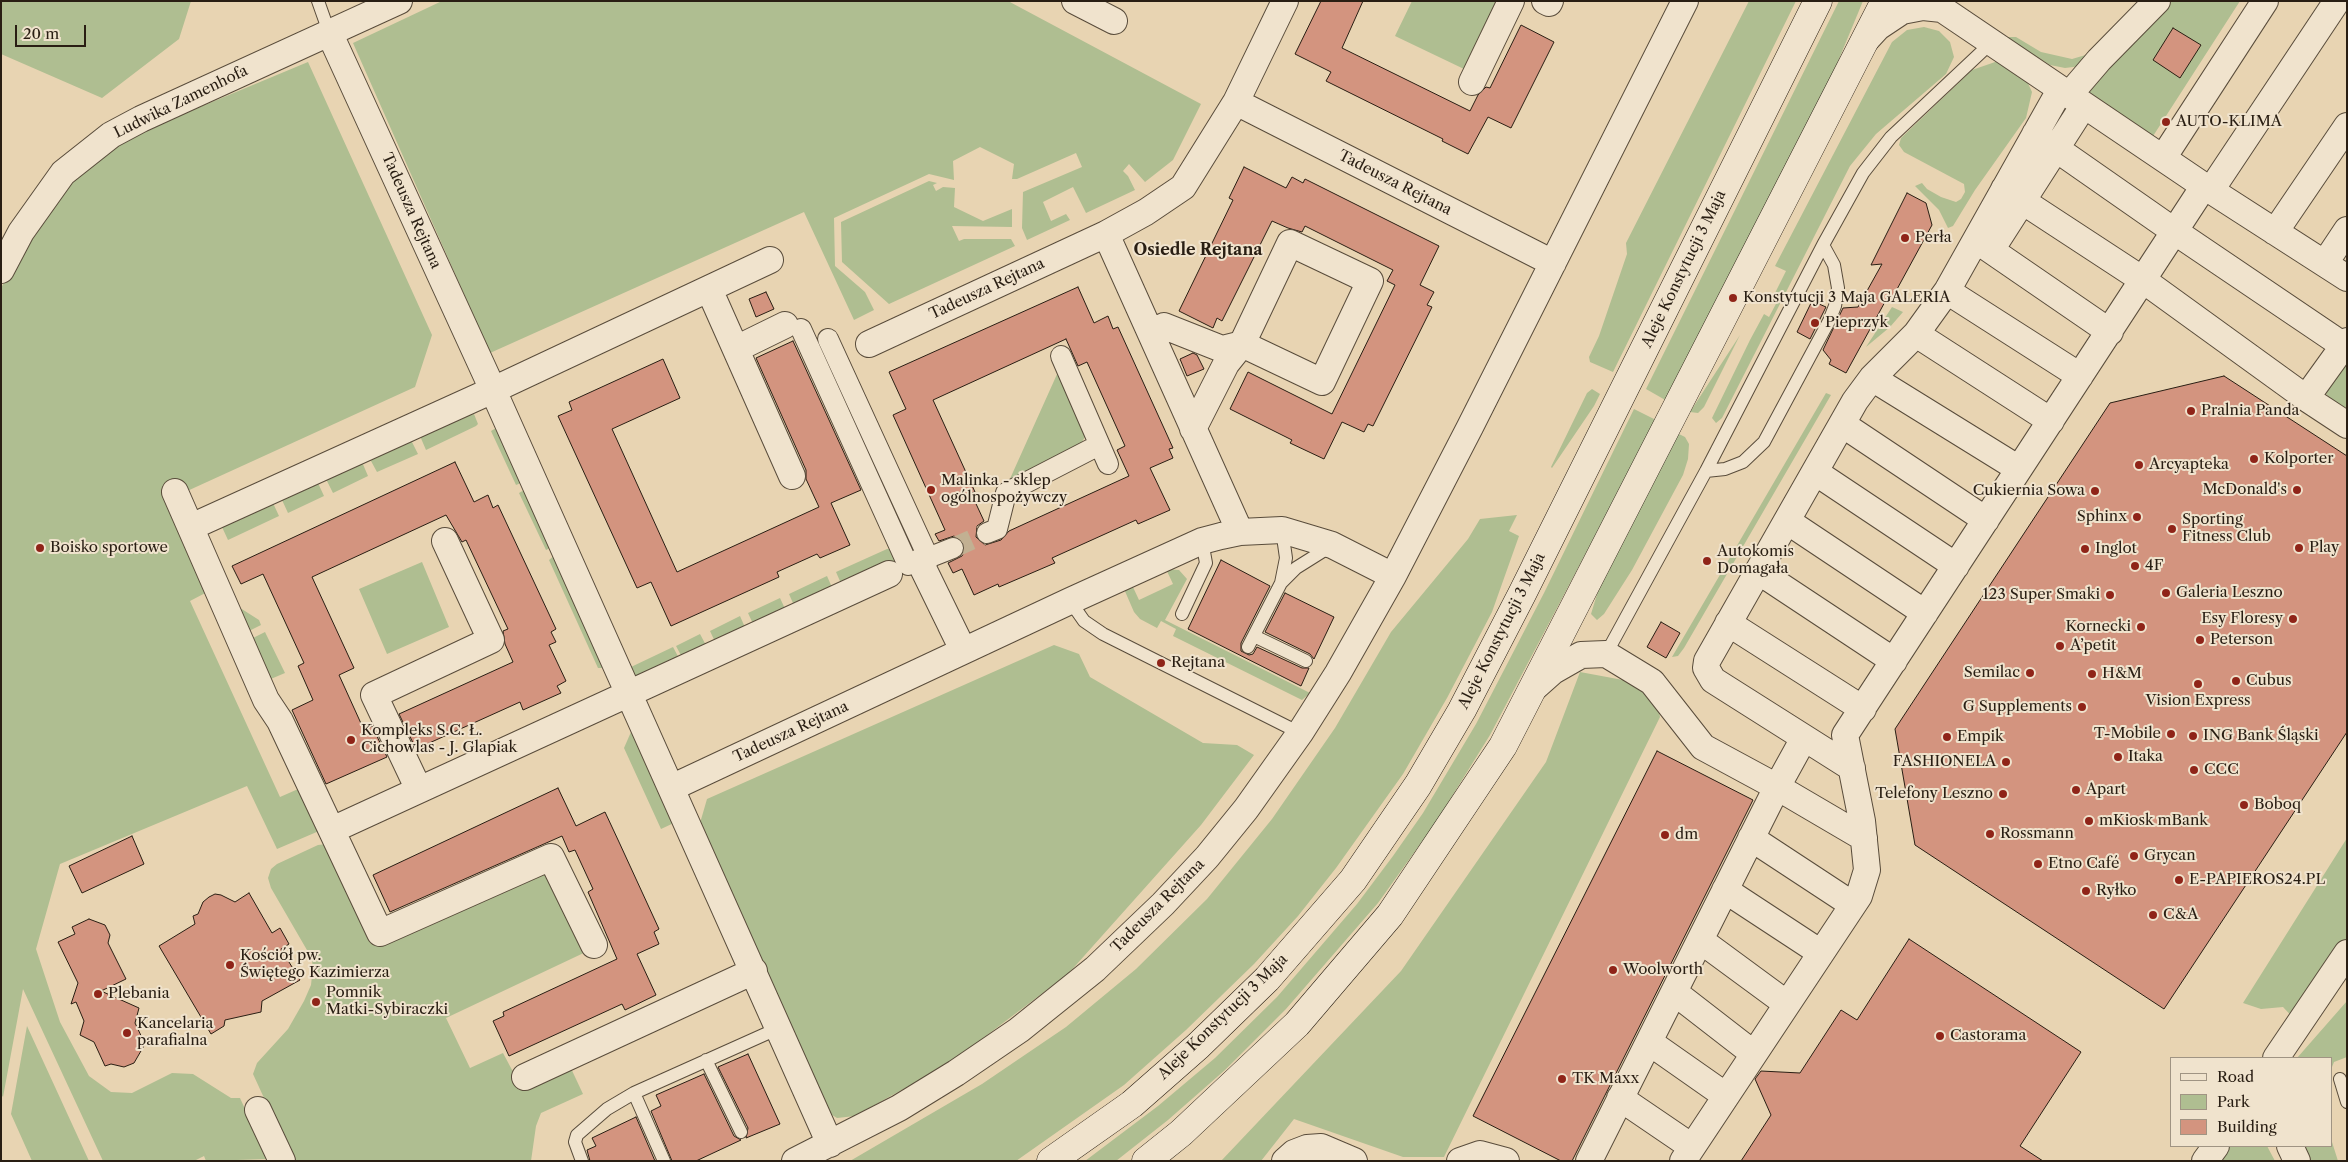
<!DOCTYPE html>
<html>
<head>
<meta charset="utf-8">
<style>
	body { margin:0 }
	#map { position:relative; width:2348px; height:1162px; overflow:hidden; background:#e8d4b2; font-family:"Libre Caslon Text",serif }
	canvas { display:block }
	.frame { position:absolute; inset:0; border:2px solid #291e13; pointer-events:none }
	.legend { position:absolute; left:2170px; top:1057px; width:162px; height:90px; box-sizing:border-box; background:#f0e3cd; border:1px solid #a09483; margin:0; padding:6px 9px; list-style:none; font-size:15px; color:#291e13 }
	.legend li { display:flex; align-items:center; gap:10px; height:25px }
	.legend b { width:25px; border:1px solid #a09483 }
	.scale { position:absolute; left:15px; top:25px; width:71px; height:22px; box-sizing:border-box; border:2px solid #291e13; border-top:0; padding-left:6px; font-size:15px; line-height:18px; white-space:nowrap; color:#291e13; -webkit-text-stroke:4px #f0e3cd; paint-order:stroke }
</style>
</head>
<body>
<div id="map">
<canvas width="2348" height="1162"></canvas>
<div class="frame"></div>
<ul class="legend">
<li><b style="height:6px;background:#f0e3cd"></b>Road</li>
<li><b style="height:14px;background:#afbe91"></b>Park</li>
<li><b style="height:14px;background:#d3947f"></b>Building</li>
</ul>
<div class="scale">20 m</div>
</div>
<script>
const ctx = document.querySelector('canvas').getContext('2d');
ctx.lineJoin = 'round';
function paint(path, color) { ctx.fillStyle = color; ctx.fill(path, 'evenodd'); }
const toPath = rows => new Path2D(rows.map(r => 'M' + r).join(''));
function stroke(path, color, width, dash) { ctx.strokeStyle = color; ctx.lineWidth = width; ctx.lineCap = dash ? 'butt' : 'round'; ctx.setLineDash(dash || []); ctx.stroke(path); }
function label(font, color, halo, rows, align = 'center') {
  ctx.font = font + ' "Libre Caslon Text",serif'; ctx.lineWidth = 4; ctx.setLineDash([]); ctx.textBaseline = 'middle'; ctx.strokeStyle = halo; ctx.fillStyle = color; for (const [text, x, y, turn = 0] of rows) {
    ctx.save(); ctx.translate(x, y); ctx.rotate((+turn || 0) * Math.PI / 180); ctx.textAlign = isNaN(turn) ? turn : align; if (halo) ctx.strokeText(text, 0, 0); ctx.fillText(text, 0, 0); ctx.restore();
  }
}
paint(toPath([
	[1,1,191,1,179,39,102,98,1,54],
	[442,1,1008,1,1201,104,1173,160,1145,182,1129,164,1123,171,1128,176,1135,190,1086,213,1073,187,1043,202,1051,221,1066,214,1070,220,1027,240,1022,228,1023,192,1082,167,1076,153,1017,179,1012,179,1014,164,980,147,953,161,954,180,929,174,834,218,835,266,865,292,874,310,854,320,804,212,490,353,353,43],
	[1412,1,1497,1,1464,69,1395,36],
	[1749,1,1796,1,1613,372,1590,362,1589,357,1599,336,1627,254,1626,243],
	[1839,1,1863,1,1829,83,1667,401,1646,389],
	[2143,1,2240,1,2146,147,2069,95,2081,66,2065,68,2050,65,2005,37,2016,37,2041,52,2072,59,2089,54],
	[1924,27,1939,31,1950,42,1954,57,1946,74,1876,134,1850,166,1722,418,1716,423,1712,418,1750,340,1764,314,1769,317,1778,300,1773,297,1786,271,1775,266,1892,42,1907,30],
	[1998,61,2025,77,2032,92,2026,118,1975,190,1953,226,1948,228,1939,210,1915,186,1922,183,1927,189,1941,197,1956,202,1961,199,1965,192,1964,184,1904,152,1899,145,1901,138,1972,70],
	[308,62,432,335,415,387,185,492,211,590,190,601,280,797,305,786,319,831,277,849,247,786,60,864,36,949,60,1022,89,1076,111,1092,132,1093,172,1073,193,1074,231,1098,240,1098,268,1159,206,1161,204,1156,194,1161,103,1161,23,989,3,1097,1,1094,1,288,49,200,116,142],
	[929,181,937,183,933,185,936,191,943,187,955,188,954,207,983,221,1012,209,1012,227,952,226,959,241,964,239,1011,239,1015,246,889,304,842,262,841,222],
	[1892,307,1903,312,1890,327,1866,347],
	[1740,335,1704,407,1698,413,1690,412],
	[2347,357,2347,408,2339,405,2326,394],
	[1058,372,1085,437,1078,448,1009,481],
	[1592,389,1600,394,1594,406,1552,468,1551,467,1587,393],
	[1826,393,1831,395,1684,648,1678,656,1672,657],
	[1634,409,1656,420,1490,735,1436,822,1378,903,1286,1009,1225,1070,1168,1120,1116,1161,1085,1161,1158,1106,1215,1058,1277,997,1357,904,1393,856,1423,813,1476,724,1544,593],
	[474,414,478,424,476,426,426,450,420,436,466,415],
	[496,428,521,483,516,485,491,431],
	[1679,434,1685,437,1689,444,1688,459,1683,475,1632,570,1604,614,1597,620,1591,614,1598,591,1668,446],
	[411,440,418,454,377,472,371,461,372,458],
	[362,462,368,476,333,493,326,479],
	[318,483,324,496,288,513,282,500],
	[524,490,550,548,546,550,519,493],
	[273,503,279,516,228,540,222,527],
	[1517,515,1509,531,1519,536,1492,612,1447,698,1403,774,1336,868,1298,916,1254,964,1186,1030,1124,1085,1016,1161,850,1161,982,1084,1066,1027,1136,969,1207,899,1272,819,1335,728,1391,632,1468,539,1480,519],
	[887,549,893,549,897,560,894,564,843,588,836,572],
	[555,555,605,668,598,668,549,560],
	[422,562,449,627,387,654,359,589],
	[1166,569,1179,570,1187,579,1165,620,1310,693,1302,700,1173,636,1176,629,1161,621,1157,628,1140,619,1134,612,1124,589,1132,585,1139,600,1173,584],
	[827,576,834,592,796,610,789,594],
	[780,598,787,613,755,628,748,613],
	[237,606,259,620,261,625,243,634],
	[740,616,747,632,717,646,710,631],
	[265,632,285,673,266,681,247,641],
	[700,634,708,649,684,661,676,646],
	[1054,645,1079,654,1090,677,1203,743,1237,745,1254,755,1201,825,1068,974,950,1063,855,1116,837,1118,824,1110,698,830,707,799],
	[673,647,681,662,638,682,631,667],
	[1580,672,1623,680,1656,696,1660,717,1444,1157,1403,1157,1294,1119,1261,1161,1221,1161,1401,971,1546,762],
	[635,730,676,822,661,829,624,748,631,732],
	[2347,838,2347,957,2301,1026,2283,1007,2261,1009,2243,1003],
	[327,844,378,943,531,874,549,874,590,950,446,1018,470,1068,503,1053,520,1085,568,1062,583,1094,541,1113,536,1126,531,1161,293,1161,253,1074,257,1063,288,1029,304,1001,311,985,313,966,311,957,271,888,268,878,271,869,277,864,318,845],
	[2347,1001,2347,1057,2334,1062,2332,1067,2332,1058,2297,1058],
	[27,1026,89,1161,32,1161,11,1114],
	[2332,1142,2338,1161,2310,1161,2305,1146,2332,1146],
	[2230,1146,2267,1146,2275,1161,2219,1161]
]), '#afbe91');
const building = toPath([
	[1321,1,1363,1,1342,48,1470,111,1478,95,1486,87,1490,88,1521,25,1554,42,1511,128,1488,117,1468,154,1442,141,1443,139,1326,81,1331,72,1295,54,1321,1],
	[2173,28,2201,45,2180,78,2153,60,2173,28],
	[1244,167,1286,188,1292,177,1303,183,1305,179,1439,246,1420,285,1434,292,1427,305,1432,307,1373,426,1368,424,1364,432,1342,422,1324,459,1290,443,1292,440,1230,409,1248,372,1332,414,1395,285,1387,281,1393,270,1305,226,1302,232,1288,228,1272,221,1222,321,1217,318,1213,328,1179,311,1233,200,1229,198,1244,167],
	[1907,193,1926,203,1932,225,1890,302,1886,300,1846,373,1829,364,1831,360,1823,350,1843,308,1858,307,1882,264,1871,265,1907,193],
	[1078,287,1094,323,1108,316,1113,329,1118,327,1173,448,1169,449,1173,458,1150,468,1170,510,1138,524,1136,520,1052,558,1055,563,999,587,998,584,974,595,962,569,953,573,948,563,962,556,965,550,964,543,954,536,939,541,935,534,945,530,893,415,906,409,889,372,1078,287],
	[1066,339,1078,366,1087,362,1125,446,1117,450,1129,476,1009,531,1001,540,985,545,976,537,977,526,984,521,971,493,975,492,933,400,1066,339],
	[766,292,774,309,756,317,749,299,766,292],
	[1812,301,1826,307,1810,339,1797,332,1812,301],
	[793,341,861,490,831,503,850,545,820,558,817,554,777,572,779,577,671,626,651,582,637,588,558,416,572,410,569,402,663,359,680,398,612,429,677,572,819,507,806,479,806,470,756,358,793,341],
	[1193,353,1197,355,1204,369,1187,376,1180,359,1193,353],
	[2224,376,2347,456,2347,732,2164,1009,1915,845,1895,729,2110,403,2224,376],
	[455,462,474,502,488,495,493,508,498,505,556,629,551,632,556,642,549,645,566,681,557,686,561,693,523,710,520,702,416,749,399,714,513,662,505,644,503,631,508,629,466,540,462,542,446,515,312,577,354,668,339,675,364,730,372,726,387,757,326,784,292,710,313,700,298,666,304,663,263,574,241,584,232,566,455,462],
	[1221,560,1270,586,1241,643,1241,651,1249,655,1253,654,1257,647,1302,668,1309,668,1301,686,1188,629,1221,560],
	[1285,593,1334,617,1314,659,1310,654,1265,632,1285,593],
	[1661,622,1680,633,1666,658,1647,647,1661,622],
	[1657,751,1753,800,1572,1161,1561,1161,1473,1116,1657,751],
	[558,788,576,826,605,812,619,842,659,929,654,932,659,944,637,954,656,995,625,1010,622,1004,509,1056,493,1021,504,1016,503,1012,617,959,588,892,593,889,575,850,569,852,562,836,390,912,373,875,558,788],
	[132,836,144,864,82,893,69,866,132,836],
	[249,893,272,933,280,928,289,944,281,949,300,980,262,1001,261,1012,225,1020,224,1026,211,1034,159,946,195,924,193,916,198,914,203,902,209,897,215,894,221,895,235,902,249,893],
	[89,919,105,925,110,935,108,943,126,979,101,991,139,1008,135,1023,145,1044,134,1063,124,1067,111,1064,105,1066,94,1042,80,1035,84,1021,76,1002,71,1004,78,983,58,942,75,934,72,927,89,919],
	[1909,939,2081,1052,2020,1146,2043,1161,1741,1161,1771,1115,1755,1079,1761,1071,1800,1073,1841,1010,1857,1020,1909,939],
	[748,1054,780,1124,746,1138,748,1128,718,1067,748,1054],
	[704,1074,734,1136,741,1140,696,1161,672,1161,651,1111,661,1106,656,1095,704,1074],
	[636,1117,655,1161,590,1161,587,1150,596,1146,592,1138,636,1117]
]);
paint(building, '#d3947f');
stroke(building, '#291e13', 1);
stroke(toPath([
	[953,548,987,533]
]), '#c2b092', 20, [20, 10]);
const service = toPath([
	[318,1,329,32],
	[1706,471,1725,469,1743,462,1764,442,1829,321,1835,306,1838,288,1834,265,1823,245],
	[1281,583,1296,568,1331,546],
	[1070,601,1084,621,1103,634,1300,733],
	[1182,614,1206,563,1202,541],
	[1254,636,1306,661],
	[1248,647,1281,583,1286,558,1282,530],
	[1606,654,1706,471,1823,245,1863,173,1891,137,1991,43],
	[706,1060,741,1132],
	[2340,1079,2347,1102],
	[634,1093,664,1161],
	[582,1161,575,1142,577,1135,607,1109,634,1093,779,1028]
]);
const pedestrian = toPath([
	[801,329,908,565],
	[828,339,929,559],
	[1061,356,1108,464],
	[987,533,997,529,1006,493,1099,445],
	[915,563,953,548]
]);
const minor = toPath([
	[1075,1,1114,21],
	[1545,1,1549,3,1550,1],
	[1933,1,1942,9,2204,186,2347,278],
	[329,32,493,390,830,1144],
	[1866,40,1878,27,1902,11,1923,7,1942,9],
	[1472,82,1511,1],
	[2069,95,2099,60,2157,1],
	[1236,102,1553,263],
	[2035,134,2174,231,2344,346],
	[2163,158,2265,1],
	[2004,189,2143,280,2306,398,2347,425],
	[2211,190,2337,1],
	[2275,232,2347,126],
	[1106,234,1240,532],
	[1976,240,2110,332],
	[1991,250,2084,105],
	[2325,263,2347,230],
	[1,270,21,232,63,173,111,135,141,119,399,1],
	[709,289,792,476],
	[1947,291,2080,376],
	[1151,334,1164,326,1222,349,1242,344,1322,382,1370,281,1290,243,1242,344,1226,364,1193,429],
	[1916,334,2051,421],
	[869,344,1106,234,1146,212,1183,187,1236,102,1285,1],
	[736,349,785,325],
	[1872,378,2019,469],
	[2306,398,2347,341],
	[1842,424,1986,520],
	[1815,472,1956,566],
	[175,492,266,700,280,721,380,933,551,857,594,945],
	[1787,521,1925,613],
	[191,527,493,390,770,260],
	[920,562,963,650],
	[1758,571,1894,661],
	[1728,623,1863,709],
	[1535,687,1553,671,1581,655,1606,654,1652,682,1703,747,1777,787,1864,838],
	[1852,768,1713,680,1706,668,1707,661,1855,401,1872,378,1916,334,1947,291,2060,90],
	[671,788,1070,601,1202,541,1221,536,1240,532,1282,530,1332,545,1393,576],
	[419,790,374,695,491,640,445,541],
	[332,830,889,574],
	[1751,838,1853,905],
	[1725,890,1821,953],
	[1700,940,1787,1004],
	[1674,992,1754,1054],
	[1649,1042,1726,1096],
	[2276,1058,2347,953],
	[525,1077,754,971],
	[1620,1098,1692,1147],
	[258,1110,282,1161],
	[2290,1146,2297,1161],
	[795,1161,899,1108,956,1073,1019,1030,1095,969,1163,904,1207,857,1246,809,1300,733,1338,673,1393,576,1470,427,1685,1],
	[1285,1161,1294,1153,1307,1148,1321,1147,1354,1161],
	[1460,1161,1480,1154,1506,1161],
	[1589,1161,1777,787,1804,738],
	[1683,1161,1859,896,1867,870,1862,821,1845,735,2204,186],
	[2205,1161,2216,1146]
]);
const secondary = toPath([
	[1051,1161,1132,1104,1198,1046,1267,979,1353,880,1418,785,1462,710,1522,594,1818,1],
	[1146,1161,1181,1133,1297,1024,1390,915,1503,746,1885,1]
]);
stroke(service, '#594c3b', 14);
stroke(pedestrian, '#594c3b', 22);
stroke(minor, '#594c3b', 28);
stroke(secondary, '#291e13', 29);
stroke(service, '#f0e3cd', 12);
stroke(pedestrian, '#f0e3cd', 20);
stroke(minor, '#f0e3cd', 26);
stroke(secondary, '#f0e3cd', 28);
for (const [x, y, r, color] of [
	[2166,122,5,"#8f2418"],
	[1905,238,5,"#8f2418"],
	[1733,298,5,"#8f2418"],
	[1815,323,5,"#8f2418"],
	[2191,411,5,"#8f2418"],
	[2254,459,5,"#8f2418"],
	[2139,465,5,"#8f2418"],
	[931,490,5,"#8f2418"],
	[2297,490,5,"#8f2418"],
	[2095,491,5,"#8f2418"],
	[2137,517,5,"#8f2418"],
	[2172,529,5,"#8f2418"],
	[40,548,5,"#8f2418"],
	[2299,548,5,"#8f2418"],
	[2085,549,5,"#8f2418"],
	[1707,561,5,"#8f2418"],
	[2135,566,5,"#8f2418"],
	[2166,593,5,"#8f2418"],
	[2110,595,5,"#8f2418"],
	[2293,619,5,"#8f2418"],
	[2141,627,5,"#8f2418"],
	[2200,640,5,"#8f2418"],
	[2060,646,5,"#8f2418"],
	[1161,663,5,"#8f2418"],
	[2030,673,5,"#8f2418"],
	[2092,674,5,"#8f2418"],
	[2236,681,5,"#8f2418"],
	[2198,684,5,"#8f2418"],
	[2082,707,5,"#8f2418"],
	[2171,734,5,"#8f2418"],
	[2193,736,5,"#8f2418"],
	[1947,737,5,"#8f2418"],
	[351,740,5,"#8f2418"],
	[2118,757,5,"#8f2418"],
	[2006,762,5,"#8f2418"],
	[2194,770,5,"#8f2418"],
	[2076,790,5,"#8f2418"],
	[2003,794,5,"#8f2418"],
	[2244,805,5,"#8f2418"],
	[2089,821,5,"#8f2418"],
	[1990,834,5,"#8f2418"],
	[1665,835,5,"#8f2418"],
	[2134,856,5,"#8f2418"],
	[2038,864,5,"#8f2418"],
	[2179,880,5,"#8f2418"],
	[2086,891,5,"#8f2418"],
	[2153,915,5,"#8f2418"],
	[230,965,5,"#8f2418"],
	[1613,970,5,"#8f2418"],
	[98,994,5,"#8f2418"],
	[316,1002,5,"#8f2418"],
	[127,1033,5,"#8f2418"],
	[1940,1036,5,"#8f2418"],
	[1562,1079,5,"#8f2418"]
]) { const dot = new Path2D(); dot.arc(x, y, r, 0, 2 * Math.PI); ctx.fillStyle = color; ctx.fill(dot); stroke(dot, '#f0e3cd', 2); }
label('15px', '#291e13', '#f0e3cd', [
	["Ludwika Zamenhofa",181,102,-26],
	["Tadeusza Rejtana",1395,183,27],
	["Tadeusza Rejtana",411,211,66],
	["Aleje Konstytucji 3 Maja",1684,269,-64],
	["Tadeusza Rejtana",987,289,-25],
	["Aleje Konstytucji 3 Maja",1502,631,-63],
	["Tadeusza Rejtana",791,732,-25],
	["Tadeusza Rejtana",1158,906,-45],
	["Aleje Konstytucji 3 Maja",1223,1017,-44]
]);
label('15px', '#291e13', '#f0e3cd', [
	["AUTO-KLIMA",2176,122],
	["Perła",1915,238],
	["Konstytucji 3 Maja GALERIA",1743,298],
	["Pieprzyk",1825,323],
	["Pralnia Panda",2201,411],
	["Kolporter",2264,459],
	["Arcyapteka",2149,465],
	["Malinka - sklep",941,481],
	["ogólnospożywczy",941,498],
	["McDonald's",2287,490,"right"],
	["Cukiernia Sowa",2085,491,"right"],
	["Sphinx",2127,517,"right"],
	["Sporting",2182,520],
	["Fitness Club",2182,537],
	["Boisko sportowe",50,548],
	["Play",2309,548],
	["Inglot",2095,549],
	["Autokomis",1717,552],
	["Domagała",1717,569],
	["4F",2145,566],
	["Galeria Leszno",2176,593],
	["123 Super Smaki",2100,595,"right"],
	["Esy Floresy",2283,619,"right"],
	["Kornecki",2131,627,"right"],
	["Peterson",2210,640],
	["A’petit",2070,646],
	["Rejtana",1171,663],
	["Semilac",2020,673,"right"],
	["H&M",2102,674],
	["Cubus",2246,681],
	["Vision Express",2198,701,"center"],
	["G Supplements",2072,707,"right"],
	["Kompleks S.C. Ł.",361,731],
	["Cichowlas - J. Glapiak",361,748],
	["T-Mobile",2161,734,"right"],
	["ING Bank Śląski",2203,736],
	["Empik",1957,737],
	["Itaka",2128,757],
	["FASHIONELA",1996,762,"right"],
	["CCC",2204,770],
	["Apart",2086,790],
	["Telefony Leszno",1993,794,"right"],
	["Boboq",2254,805],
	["mKiosk mBank",2099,821],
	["Rossmann",2000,834],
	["dm",1675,835],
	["Grycan",2144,856],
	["Etno Café",2048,864],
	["E-PAPIEROS24.PL",2189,880],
	["Ryłko",2096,891],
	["C&A",2163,915],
	["Kościół pw.",240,956],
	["Świętego Kazimierza",240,973],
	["Woolworth",1623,970],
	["Pomnik",326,993],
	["Matki-Sybiraczki",326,1010],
	["Plebania",108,994],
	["Kancelaria",137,1024],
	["parafialna",137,1041],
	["Castorama",1950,1036],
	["TK Maxx",1572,1079]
], 'left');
label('bold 16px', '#291e13', '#f0e3cd', [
	["Osiedle Rejtana",1198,250]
]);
</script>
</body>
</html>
